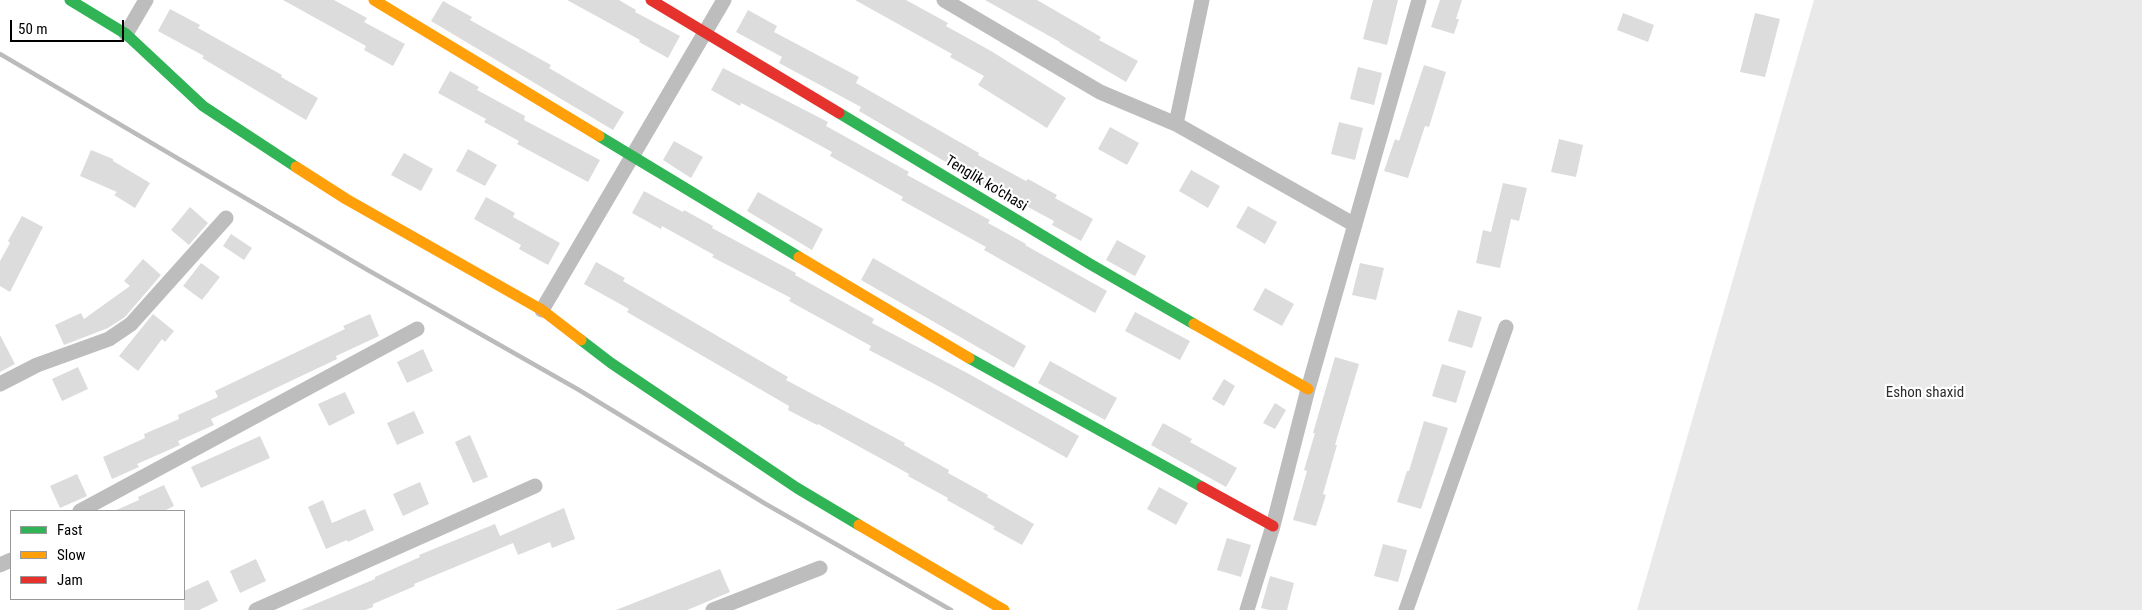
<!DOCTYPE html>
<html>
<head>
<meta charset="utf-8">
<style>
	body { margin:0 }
	#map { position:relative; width:2142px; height:610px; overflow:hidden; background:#fff; font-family:"Roboto Condensed",sans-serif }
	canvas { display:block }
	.legend { position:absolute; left:10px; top:510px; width:175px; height:90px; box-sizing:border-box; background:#fff; border:1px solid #999; margin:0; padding:6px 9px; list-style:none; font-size:15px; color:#000 }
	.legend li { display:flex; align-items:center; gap:10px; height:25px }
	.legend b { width:25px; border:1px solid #999 }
	.scale { position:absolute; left:10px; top:20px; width:114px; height:22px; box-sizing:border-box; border:2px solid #000; border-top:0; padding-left:6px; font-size:15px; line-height:18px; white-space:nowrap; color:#000; -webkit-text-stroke:4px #fff; paint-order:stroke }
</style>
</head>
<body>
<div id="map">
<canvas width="2142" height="610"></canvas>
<ul class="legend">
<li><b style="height:6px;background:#30b455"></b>Fast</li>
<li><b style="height:6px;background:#ff9f0a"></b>Slow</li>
<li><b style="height:6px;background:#e5322d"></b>Jam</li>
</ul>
<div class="scale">50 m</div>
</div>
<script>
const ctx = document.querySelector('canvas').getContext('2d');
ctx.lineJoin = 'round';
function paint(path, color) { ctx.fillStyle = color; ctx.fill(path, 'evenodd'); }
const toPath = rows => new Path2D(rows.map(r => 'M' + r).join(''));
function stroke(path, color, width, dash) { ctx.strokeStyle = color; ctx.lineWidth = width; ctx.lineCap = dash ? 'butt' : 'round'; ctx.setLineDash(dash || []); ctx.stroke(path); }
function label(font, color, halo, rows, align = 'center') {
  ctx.font = font + ' "Roboto Condensed",sans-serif'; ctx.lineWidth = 4.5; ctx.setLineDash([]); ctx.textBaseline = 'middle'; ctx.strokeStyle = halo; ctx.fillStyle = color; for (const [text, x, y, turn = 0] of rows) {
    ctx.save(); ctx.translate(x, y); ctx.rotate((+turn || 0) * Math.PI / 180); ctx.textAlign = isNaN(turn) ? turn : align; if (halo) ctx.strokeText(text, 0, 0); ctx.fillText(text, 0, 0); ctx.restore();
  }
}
paint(toPath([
	[1814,0,2142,0,2142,610,1637,610]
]), '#e9e9e9');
stroke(toPath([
	[0,54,366,269,579,390,764,503,951,610]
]), '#bbb', 4.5);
paint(toPath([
	[283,0,334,0,367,18,364,22,405,44,393,66,364,50,366,46],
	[567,0,619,0,636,10,635,12,680,36,668,58,639,42,640,40],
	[855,0,906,0,948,23,946,26,991,51,1066,98,1047,128,978,85,984,76,950,57,952,54],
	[985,0,1037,0,1101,37,1099,40,1138,61,1126,82,1060,43,1060,42],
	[1373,0,1398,0,1387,45,1363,39],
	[1440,0,1462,0,1456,19,1459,19,1454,34,1431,27],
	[443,1,472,17,470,20,551,65,549,68,624,112,613,130,431,21],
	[170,9,200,25,198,28,282,75,281,77,318,98,306,120,202,58,204,56,158,31],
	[748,10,777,26,774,32,859,77,856,83,979,153,978,155,1026,181,1028,179,1057,195,1055,198,1093,219,1081,241,1052,225,1054,221,1002,193,1001,196,987,188,972,179,973,178,859,111,861,107,779,63,782,57,736,32],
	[1623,13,1654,25,1648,42,1617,30],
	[1755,13,1780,19,1765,77,1740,72],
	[1424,65,1446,72,1429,127,1425,126,1408,178,1384,171,1395,139,1399,141],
	[1358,67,1382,73,1374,105,1350,99],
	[723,68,828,122,826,126,909,172,907,175,990,220,988,223,1026,244,1025,245,1107,291,1095,313,984,250,986,247,901,200,903,197,830,156,832,152,779,123,741,103,740,106,711,90],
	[450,71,479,87,477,90,525,116,524,120,600,160,588,182,517,144,519,141,484,122,486,119,438,93],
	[1339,122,1363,128,1355,160,1331,154],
	[1110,127,1139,143,1127,165,1098,149],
	[1559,139,1583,145,1576,177,1551,172],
	[674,141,703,157,691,178,663,160],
	[468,149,497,165,485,186,456,171],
	[91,150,113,159,113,161,150,183,135,208,114,195,117,192,80,176],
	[404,153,433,169,421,191,391,175],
	[1191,170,1220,186,1208,208,1179,191],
	[1503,183,1527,188,1519,221,1511,219,1500,268,1476,263,1483,230,1491,232],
	[644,191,683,212,684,210,713,226,712,228,796,273,795,275,874,319,872,323,969,374,1079,436,1067,458,938,386,869,350,871,346,789,301,791,298,712,257,714,255,662,226,661,229,632,213],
	[758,192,823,229,812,250,747,211],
	[486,197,515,213,513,217,560,243,548,265,519,249,521,245,474,219],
	[1248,206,1277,222,1265,244,1236,227],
	[190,207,208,223,189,245,171,230],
	[22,216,43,227,10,292,0,286,0,261,10,243,8,241],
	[231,234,252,248,244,260,223,246],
	[1117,240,1146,256,1135,276,1106,260],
	[873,258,1026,346,1014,368,861,280],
	[143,259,161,275,125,317,108,328,64,345,55,325,81,313,84,319,130,286,124,281],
	[596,262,625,278,623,281,788,377,786,380,905,443,904,445,949,470,948,473,988,495,987,497,1034,524,1022,545,993,529,995,527,947,500,948,498,908,476,909,474,818,424,817,425,788,410,789,406,627,312,629,309,584,284],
	[201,263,220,277,202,300,183,286],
	[1360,263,1384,268,1376,300,1352,295],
	[1265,288,1294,304,1282,326,1253,310],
	[1458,310,1482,317,1472,348,1448,341],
	[1135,312,1190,341,1180,360,1125,331],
	[153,314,174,331,165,342,162,339,138,371,119,356],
	[370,314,379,336,336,356,337,359,211,419,214,425,178,441,180,445,137,464,139,467,112,479,103,457,145,438,144,434,179,419,178,415,218,397,215,391,345,329,343,326],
	[0,335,15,364,0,372],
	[423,349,433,371,407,383,397,362],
	[1335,357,1359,364,1335,445,1337,445,1323,494,1326,495,1316,526,1293,520,1307,471,1304,470,1315,433,1313,433],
	[1050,361,1117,398,1105,420,1038,383],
	[1442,364,1466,371,1456,403,1432,396],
	[78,367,88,389,62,401,52,379],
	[1224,379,1235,386,1224,406,1212,399],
	[345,392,355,413,329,426,318,404],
	[1275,403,1286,410,1275,429,1263,423],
	[414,411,424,433,397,445,387,423],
	[1424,421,1448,428,1421,509,1397,502,1407,471,1409,471],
	[1163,423,1192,439,1190,442,1237,468,1226,487,1151,445],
	[470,435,488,477,473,483,455,442],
	[260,436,270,458,201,488,191,467],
	[77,474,87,496,60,508,50,486],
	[420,482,429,504,403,516,393,494],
	[164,485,174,506,164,511,114,511,139,500,138,497],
	[1159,487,1188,503,1176,525,1147,509],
	[323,500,332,523,365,509,374,530,348,542,347,540,326,549,308,507],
	[564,508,575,539,552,548,550,542,518,555,513,543,414,584,415,586,373,604,373,607,365,610,301,610,375,579,375,577,420,557,419,555,495,524,500,536],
	[1227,538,1251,545,1241,577,1217,570],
	[1383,544,1407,550,1398,582,1374,576],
	[256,559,266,581,240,593,230,571],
	[720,569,730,592,697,606,687,610,616,610],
	[1270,576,1294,583,1287,610,1269,610,1261,608],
	[208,580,218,601,199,610,184,610,184,591]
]), '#dcdcdc');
stroke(toPath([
	[944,0,1100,92,1176,124,1355,225],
	[126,34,146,0],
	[1176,124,1202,0],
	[542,310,724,0],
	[0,384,37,365,109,339,131,324,226,218],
	[80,511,417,329],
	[0,565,11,560],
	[256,610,535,486],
	[713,610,820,568],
	[1247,610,1273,526,1308,389,1419,0],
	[1406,610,1506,327]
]), '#bdbdbd', 15);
stroke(toPath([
	[70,0,126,34,203,106,296,167],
	[839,113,1090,264,1194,324],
	[599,136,799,257],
	[581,340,611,363,797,488,859,525],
	[969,358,1202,487]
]), '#30b455', 11);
stroke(toPath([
	[374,0,599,136],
	[296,167,346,199,542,310,581,340],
	[799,257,969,358],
	[1194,324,1308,389],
	[859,525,1004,610]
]), '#ff9f0a', 11);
stroke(toPath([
	[651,0,839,113],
	[1202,487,1273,526]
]), '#e5322d', 11);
label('15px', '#000', '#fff', [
	["Tenglik ko'chasi",986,184,31]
]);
label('15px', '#2e2e2e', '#fff', [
	["Eshon shaxid",1925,393]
]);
</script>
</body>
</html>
